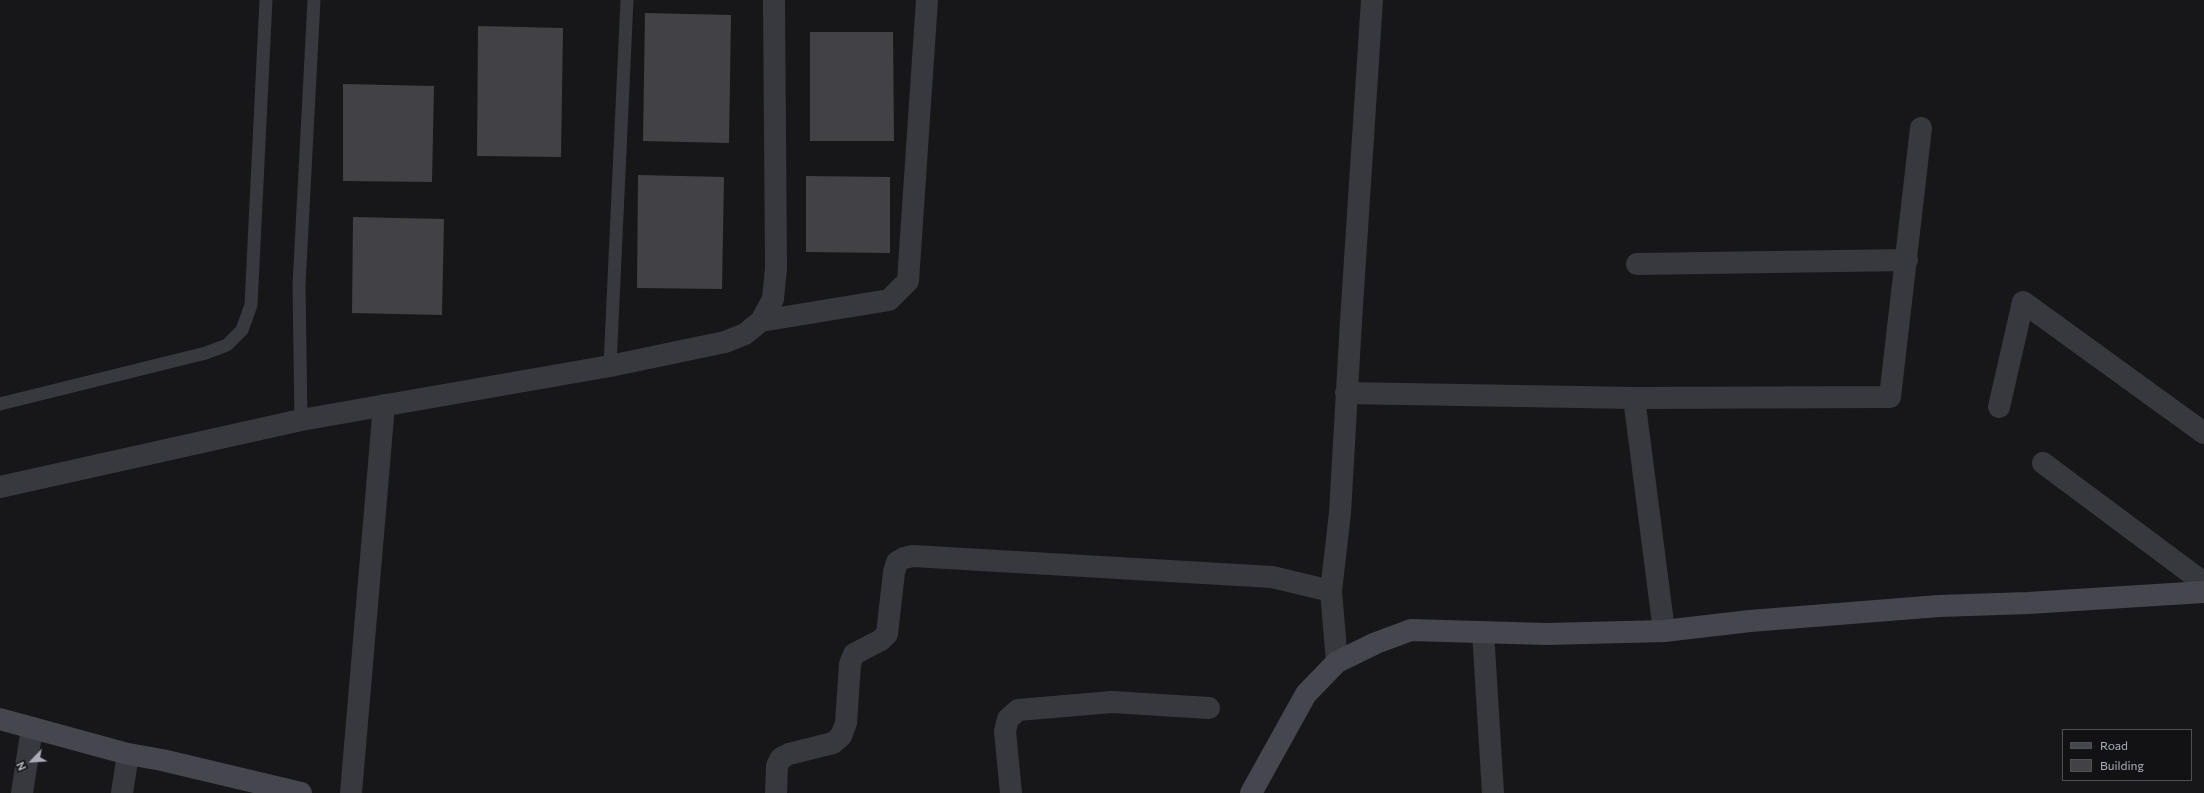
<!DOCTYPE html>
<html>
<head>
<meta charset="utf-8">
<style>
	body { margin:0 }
	#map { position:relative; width:2204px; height:793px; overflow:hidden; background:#171719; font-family:Commissioner,sans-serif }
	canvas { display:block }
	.legend { position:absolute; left:2062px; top:729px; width:130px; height:52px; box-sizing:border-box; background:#121214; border:1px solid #4f5056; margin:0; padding:5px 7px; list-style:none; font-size:12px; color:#aaadb9 }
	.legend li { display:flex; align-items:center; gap:8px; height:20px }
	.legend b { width:20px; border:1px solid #4f5056 }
	.north { position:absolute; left:12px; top:741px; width:40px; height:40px; -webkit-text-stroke:3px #121214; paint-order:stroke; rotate:245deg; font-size:11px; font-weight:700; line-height:16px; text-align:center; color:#aaadb9 }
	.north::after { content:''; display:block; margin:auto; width:14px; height:18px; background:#aaadb9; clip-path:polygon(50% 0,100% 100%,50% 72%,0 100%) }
</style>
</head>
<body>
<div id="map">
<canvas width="2204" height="793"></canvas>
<ul class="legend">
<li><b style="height:5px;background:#46474e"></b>Road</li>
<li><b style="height:11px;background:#424246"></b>Building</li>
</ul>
<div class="north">N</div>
</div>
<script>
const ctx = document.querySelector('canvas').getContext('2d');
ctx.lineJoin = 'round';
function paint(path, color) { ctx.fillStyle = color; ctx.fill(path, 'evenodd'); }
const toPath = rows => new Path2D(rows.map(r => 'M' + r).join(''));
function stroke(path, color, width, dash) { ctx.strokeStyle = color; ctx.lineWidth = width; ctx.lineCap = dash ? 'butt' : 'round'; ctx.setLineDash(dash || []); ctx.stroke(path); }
paint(toPath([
	[645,13,731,15,729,143,643,141],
	[478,26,563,28,561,157,477,156],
	[810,32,893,32,894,141,810,141],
	[343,84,434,86,432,182,343,181],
	[638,175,724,177,722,289,637,288],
	[806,176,890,177,890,253,806,252],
	[353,217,444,219,442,315,352,313]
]), '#424246');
stroke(toPath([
	[610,366,627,0],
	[0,404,206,353,227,345,242,330,251,305,266,0],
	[301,420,299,285,314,0]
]), '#38393e', 13);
stroke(toPath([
	[1637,264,1907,260],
	[761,321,889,300,908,281,927,0],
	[1346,393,1634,398],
	[1999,407,2023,302,2204,433],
	[2043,463,2204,583],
	[0,487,301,420,610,366,725,342,745,334,761,321,773,299,776,268,774,0],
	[1664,631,1634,398,1890,397,1921,128],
	[1483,632,1493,793],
	[1337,662,1331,591,1340,513,1351,321,1372,0],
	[22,793,32,728],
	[122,793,128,754],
	[351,793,384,405],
	[776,793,777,766,781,758,789,754,833,743,841,736,846,723,850,664,854,654,881,640,887,634,894,572,897,562,904,558,913,556,1272,577,1331,591],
	[1011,793,1005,731,1008,719,1018,710,1112,702,1209,708]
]), '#38393e', 22);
stroke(toPath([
	[0,719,128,754,162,760,301,793],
	[1251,793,1306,694,1337,662,1376,643,1411,630,1546,634,1664,631,1750,621,1939,606,2028,603,2204,592]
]), '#46474e', 22);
</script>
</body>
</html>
